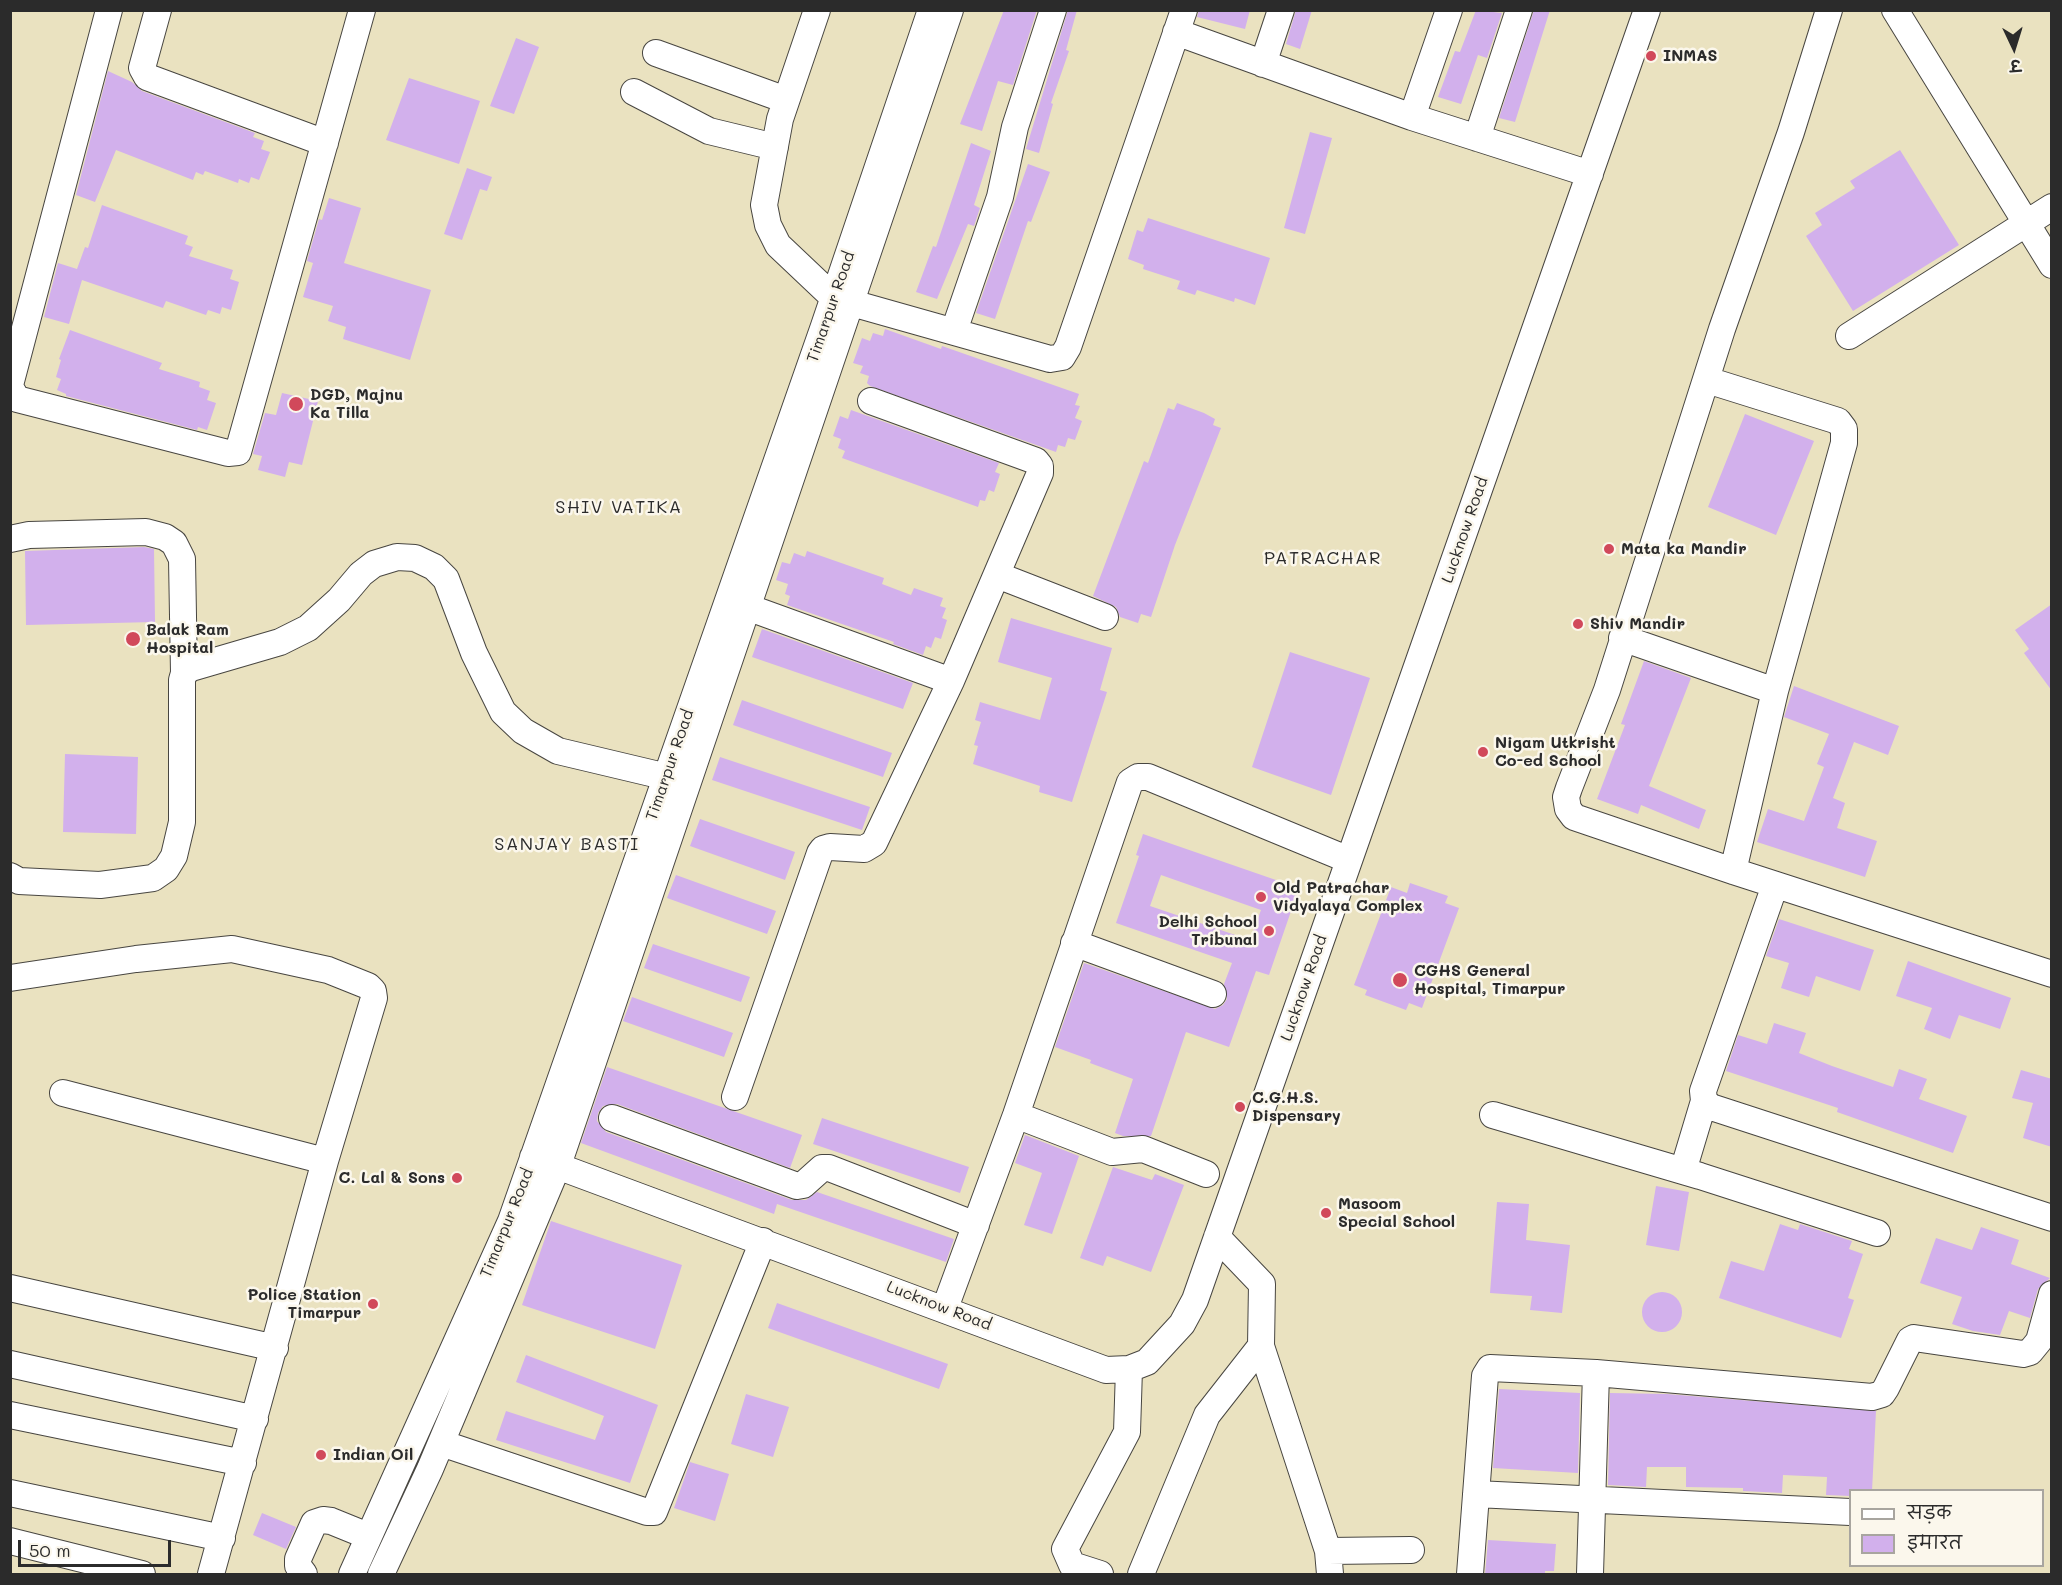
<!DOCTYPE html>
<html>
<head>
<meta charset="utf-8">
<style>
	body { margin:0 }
	#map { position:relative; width:2062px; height:1585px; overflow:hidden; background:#eae2c0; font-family:Mali,"Playpen Sans Deva",sans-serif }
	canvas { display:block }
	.frame { position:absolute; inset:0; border:12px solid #2b2b2b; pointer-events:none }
	.legend { position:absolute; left:1849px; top:1489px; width:195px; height:78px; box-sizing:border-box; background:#fbf7ec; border:2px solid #a8a59f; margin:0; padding:8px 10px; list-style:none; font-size:18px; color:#2b2b2b }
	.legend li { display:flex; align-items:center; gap:12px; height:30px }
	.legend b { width:30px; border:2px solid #a8a59f }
	.north { position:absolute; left:1984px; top:18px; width:60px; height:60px; -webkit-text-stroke:4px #fbf7ec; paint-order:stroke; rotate:176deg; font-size:16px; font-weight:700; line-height:24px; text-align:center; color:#2b2b2b }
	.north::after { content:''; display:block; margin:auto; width:21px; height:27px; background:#2b2b2b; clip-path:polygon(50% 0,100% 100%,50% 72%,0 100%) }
	.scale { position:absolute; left:18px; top:1540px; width:153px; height:27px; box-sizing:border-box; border:3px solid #2b2b2b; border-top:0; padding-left:8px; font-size:18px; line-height:21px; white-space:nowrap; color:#2b2b2b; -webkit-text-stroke:4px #fbf7ec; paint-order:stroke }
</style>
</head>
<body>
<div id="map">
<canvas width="2062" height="1585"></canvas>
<div class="frame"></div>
<ul class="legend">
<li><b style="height:8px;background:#fff"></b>सड़क</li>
<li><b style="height:16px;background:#d2b0ec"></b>इमारत</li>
</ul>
<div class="north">उ</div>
<div class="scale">50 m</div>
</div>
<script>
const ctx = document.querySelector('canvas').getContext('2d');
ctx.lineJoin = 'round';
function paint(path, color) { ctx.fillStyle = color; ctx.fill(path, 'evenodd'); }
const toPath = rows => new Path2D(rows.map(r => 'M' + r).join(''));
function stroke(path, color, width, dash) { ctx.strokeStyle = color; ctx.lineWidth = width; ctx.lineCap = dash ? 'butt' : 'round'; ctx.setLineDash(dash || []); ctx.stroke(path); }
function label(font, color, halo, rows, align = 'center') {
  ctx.font = font + ' Mali,sans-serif'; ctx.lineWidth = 5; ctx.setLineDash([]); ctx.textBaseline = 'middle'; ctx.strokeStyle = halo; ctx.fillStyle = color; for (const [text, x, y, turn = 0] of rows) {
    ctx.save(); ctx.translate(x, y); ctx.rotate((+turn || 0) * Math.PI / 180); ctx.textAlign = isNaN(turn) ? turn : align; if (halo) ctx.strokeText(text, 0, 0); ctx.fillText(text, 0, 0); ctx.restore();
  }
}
paint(toPath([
	[1004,10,1037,10,1013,85,998,81,982,131,960,124],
	[1068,10,1077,10,1066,50,1069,51,1051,103,1053,104,1039,153,1026,149],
	[1199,10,1250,10,1245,29,1197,17],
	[1296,10,1312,10,1300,49,1286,44],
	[1476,10,1502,13,1487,58,1478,55,1461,104,1438,97,1455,51,1460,52],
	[1534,10,1550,10,1515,122,1499,118],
	[516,38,539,47,514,114,490,106],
	[108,71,132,82,142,91,255,133,253,137,264,141,261,149,270,152,259,180,251,177,249,183,239,179,238,183,205,171,203,175,196,172,193,180,116,150,95,202,76,195],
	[409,78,480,101,459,164,386,140],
	[1310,132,1332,138,1305,234,1284,228],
	[971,143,991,151,974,205,980,208,974,226,968,224,937,299,916,292,933,246,936,247],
	[1900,150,1959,245,1853,311,1806,236,1822,225,1815,213,1855,188,1850,181],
	[1028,164,1050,172,1031,222,1028,221,995,319,976,313],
	[467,168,492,177,487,191,480,189,462,240,444,234],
	[329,198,361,208,344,263,431,290,410,360,343,339,346,327,328,321,333,306,303,297,313,263,307,261,319,219,322,220],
	[102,205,188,236,185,244,193,247,189,256,233,270,230,279,239,282,231,310,222,307,220,314,208,310,206,315,166,301,163,308,82,280,69,324,44,317,58,263,77,269,85,247,88,248],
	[1148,218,1270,258,1255,305,1235,298,1234,302,1197,290,1195,295,1177,289,1180,281,1143,269,1144,265,1128,259,1137,230,1143,232],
	[885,329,941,349,942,346,1079,394,1075,405,1080,406,1075,418,1082,421,1075,440,1068,438,1065,447,1058,445,1056,452,870,386,867,383,869,376,860,373,863,366,853,363,862,338,870,341,873,333,883,336],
	[70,330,162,363,159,369,200,382,199,387,210,391,207,400,216,403,207,430,198,427,197,430,66,396,66,394,57,390,61,379,56,377,61,360,59,359],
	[282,393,318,401,302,465,289,462,285,477,258,470,262,456,253,454,265,413,276,415],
	[1177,403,1204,413,1215,419,1213,425,1221,428,1175,545,1151,617,1141,614,1138,623,1120,617,1116,607,1093,596,1144,461,1148,463,1168,408,1174,410],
	[851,410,999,463,995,472,1000,474,994,492,989,490,985,501,980,500,978,507,842,458,845,451,838,448,841,439,833,436,840,416,848,419],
	[1745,414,1814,441,1776,535,1708,507],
	[144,547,154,549,155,622,26,625,25,551],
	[807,551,884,578,882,584,911,595,914,588,943,598,940,606,946,608,942,618,947,620,941,639,935,637,931,648,926,646,923,655,893,644,894,642,787,605,790,596,785,594,788,584,776,580,782,562,790,564,794,553,805,557],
	[2052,604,2052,691,2024,653,2029,649,2015,630],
	[1011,618,1112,648,1100,690,1107,692,1072,802,1039,792,1040,786,973,764,978,746,974,745,981,722,975,720,980,702,1040,720,1052,678,998,662],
	[762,629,913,683,903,709,752,657],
	[1290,652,1370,678,1331,795,1252,767],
	[1644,661,1691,678,1649,786,1706,810,1699,829,1641,805,1638,814,1597,799,1625,725,1621,724],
	[1794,686,1899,726,1888,755,1854,742,1833,798,1845,803,1837,828,1877,841,1865,877,1757,842,1768,809,1804,821,1824,767,1817,764,1829,734,1784,717],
	[742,700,892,753,883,777,733,725],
	[65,754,138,757,136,834,63,832],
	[720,757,870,807,862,830,712,780],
	[700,819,795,852,785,880,690,846],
	[1143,834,1299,888,1269,975,1256,971,1229,1047,1186,1032,1151,1136,1123,1136,1115,1133,1133,1079,1090,1063,1091,1060,1055,1047,1084,963,1215,1009,1223,1005,1227,999,1224,984,1232,963,1116,923,1139,856,1136,855],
	[1161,875,1261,910,1250,940,1150,906],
	[676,875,776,911,767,934,667,898],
	[1410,883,1448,896,1445,903,1459,908,1422,1008,1409,1003,1406,1010,1365,995,1367,990,1354,985,1391,887,1407,893],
	[1779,919,1874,950,1860,991,1816,976,1809,997,1781,988,1789,963,1766,956],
	[653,944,750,977,741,1002,644,968],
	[1908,961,2011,998,2000,1029,1959,1015,1950,1039,1924,1029,1932,1008,1896,996],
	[632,997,733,1033,724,1057,623,1021],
	[1774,1023,1806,1033,1799,1053,1832,1066,1893,1087,1899,1069,1927,1079,1919,1099,1967,1116,1953,1153,1837,1112,1838,1108,1726,1071,1738,1035,1767,1044],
	[607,1067,802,1135,790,1168,617,1104,603,1106,598,1113,597,1121,606,1132,792,1200,806,1200,817,1192,954,1239,946,1262,777,1204,774,1214,581,1143],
	[2021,1070,2052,1079,2052,1147,2023,1138,2033,1103,2012,1098],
	[822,1118,969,1167,960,1193,813,1144],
	[1025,1135,1079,1156,1052,1234,1024,1225,1042,1173,1015,1163],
	[1113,1167,1152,1180,1155,1174,1184,1185,1151,1272,1107,1256,1103,1266,1080,1258],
	[1656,1186,1689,1192,1679,1251,1646,1245],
	[1497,1202,1529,1204,1526,1240,1570,1245,1562,1313,1530,1310,1532,1296,1490,1293],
	[551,1221,682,1265,655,1349,522,1305],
	[1780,1224,1798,1230,1800,1224,1852,1241,1849,1249,1863,1254,1848,1298,1854,1300,1841,1338,1719,1298,1731,1261,1764,1271],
	[1981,1227,2019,1240,2011,1264,2050,1278,2038,1289,2030,1318,2009,1311,2000,1335,1973,1331,1952,1324,1962,1297,1920,1283,1936,1238,1972,1250],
	'1642 1312a20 20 0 1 1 40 0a20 20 0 1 1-40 0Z',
	[777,1303,948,1364,939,1389,768,1328],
	[526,1355,658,1405,630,1483,496,1440,506,1411,595,1440,604,1416,516,1382],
	[1499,1389,1580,1393,1578,1473,1493,1468],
	[1610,1393,1667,1394,1876,1411,1872,1491,1851,1491,1851,1496,1826,1495,1827,1477,1783,1475,1782,1493,1743,1491,1743,1488,1686,1487,1686,1467,1647,1467,1646,1487,1608,1485],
	[746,1394,789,1407,773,1457,731,1444],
	[690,1462,729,1474,715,1521,674,1508],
	[262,1513,296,1527,286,1549,253,1535],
	[1488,1540,1556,1544,1554,1571,1545,1571,1545,1575,1485,1575]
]), '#d2b0ec');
const minor = toPath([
	[158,10,142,68,147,77,325,143],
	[817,10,780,119,764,205,768,225,778,245,834,298,1050,359,1062,357,1068,347,1184,10],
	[1829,10,1791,132,1722,329,1607,690,1569,788,1566,797,1568,809,1574,817,1733,871,2052,974],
	[1895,10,2052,265],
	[1176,32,1412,117,1590,174],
	[656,53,786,100],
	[1263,64,1281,10],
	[634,92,709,131,775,147],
	[1412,117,1449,10],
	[1477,138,1519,10],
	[954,331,1000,197,1015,127,1053,10],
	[1849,336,2052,207],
	[1707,380,1838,421,1844,429,1844,443,1775,691,1733,871],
	[10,385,109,10],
	[10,387,17,399,228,453,238,452,362,10],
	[10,539,29,535,146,532,165,537,174,543,182,559,184,673],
	[997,575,1105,617],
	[747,607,951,681],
	[1622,638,1775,691],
	[10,876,19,881,100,885,153,878,166,869,174,856,182,822,182,680,184,673,191,668,280,642,308,628,339,600,361,574,374,564,397,557,415,558,434,567,446,579,474,653,503,712,523,731,558,751,680,780],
	[1775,885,1703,1091,1704,1101,1711,1107,2052,1218],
	[1074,943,1213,994],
	[10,978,136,959,232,949,328,970,368,986,373,991,374,998,325,1161,211,1574],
	[63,1093,325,1161],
	[735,1097,820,853,823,849,830,847,864,849,874,843,951,681,1040,473,1040,466,1036,461,871,401],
	[1016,1115,1112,1152,1143,1149,1206,1174],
	[1493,1115,1700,1176,1877,1233],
	[612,1118,797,1186,803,1185,822,1168,829,1168,976,1225],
	[533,1157,1106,1370,1129,1369,1147,1362,1182,1324,1195,1300,1647,10],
	[1683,1171,1704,1101],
	[1217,1237,1262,1284,1261,1346],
	[10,1288,275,1348],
	[945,1308,1016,1115,1130,782,1138,777,1148,777,1349,860],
	[10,1364,255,1419],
	[10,1415,243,1463],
	[441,1443,647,1512,654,1512,763,1241],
	[10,1493,222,1538],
	[1476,1494,1850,1512],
	[10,1541,142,1574],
	[1328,1551,1411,1550],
	[304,1574,298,1566,298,1559,314,1523,323,1520,331,1521,368,1536],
	[352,1574,511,1221,824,326,931,10],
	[381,1574,430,1469,558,1165,950,10],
	[1100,1574,1072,1565,1065,1549,1127,1432,1129,1369],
	[1141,1574,1207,1415,1261,1346,1328,1551,1330,1574],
	[1470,1574,1485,1376,1490,1368,1596,1373,1872,1397,1882,1394,1886,1388,1910,1340,1914,1338,2023,1354,2030,1352,2039,1341,2052,1294],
	[1590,1574,1596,1373]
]);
stroke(minor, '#484641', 28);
stroke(minor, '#fff', 26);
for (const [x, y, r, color] of [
	[1651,56,6,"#d1495b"],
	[296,404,8,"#d1495b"],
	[1609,549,6,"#d1495b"],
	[1578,624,6,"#d1495b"],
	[133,639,8,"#d1495b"],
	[1483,752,6,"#d1495b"],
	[1261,897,6,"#d1495b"],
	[1269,931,6,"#d1495b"],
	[1400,980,8,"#d1495b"],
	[1240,1107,6,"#d1495b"],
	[457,1178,6,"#d1495b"],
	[1326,1213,6,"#d1495b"],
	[373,1304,6,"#d1495b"],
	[321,1455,6,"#d1495b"]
]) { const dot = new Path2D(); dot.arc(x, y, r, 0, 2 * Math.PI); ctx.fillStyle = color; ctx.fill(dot); stroke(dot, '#fbf7ec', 2); }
label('bold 16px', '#2b2b2b', '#fbf7ec', [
	["INMAS",1663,56],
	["DGD, Majnu",310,395],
	["Ka Tilla",310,413],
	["Mata ka Mandir",1621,549],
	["Shiv Mandir",1590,624],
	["Balak Ram",146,630],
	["Hospital",146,648],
	["Nigam Utkrisht",1495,743],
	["Co-ed School",1495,761],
	["Old Patrachar",1273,888],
	["Vidyalaya Complex",1273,906],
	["Delhi School",1257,922,"right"],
	["Tribunal",1257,940,"right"],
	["CGHS General",1414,971],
	["Hospital, Timarpur",1414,989],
	["C.G.H.S.",1252,1098],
	["Dispensary",1252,1116],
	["C. Lal & Sons",445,1178,"right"],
	["Masoom",1338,1204],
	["Special School",1338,1222],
	["Police Station",361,1295,"right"],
	["Timarpur",361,1313,"right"],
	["Indian Oil",333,1455]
], 'left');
label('16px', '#2b2b2b', '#fbf7ec', [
	["Timarpur Road",831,307,-71],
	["Lucknow Road",1465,530,-71],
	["Timarpur Road",670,765,-71],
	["Lucknow Road",1304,988,-71],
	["Timarpur Road",507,1223,-68],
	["Lucknow Road",939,1306,21]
]);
ctx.letterSpacing = '1.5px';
label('18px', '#2b2b2b', '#fbf7ec', [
	["SHIV VATIKA",619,507],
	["PATRACHAR",1323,558],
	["SANJAY BASTI",567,844]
]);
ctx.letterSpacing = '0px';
</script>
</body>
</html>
